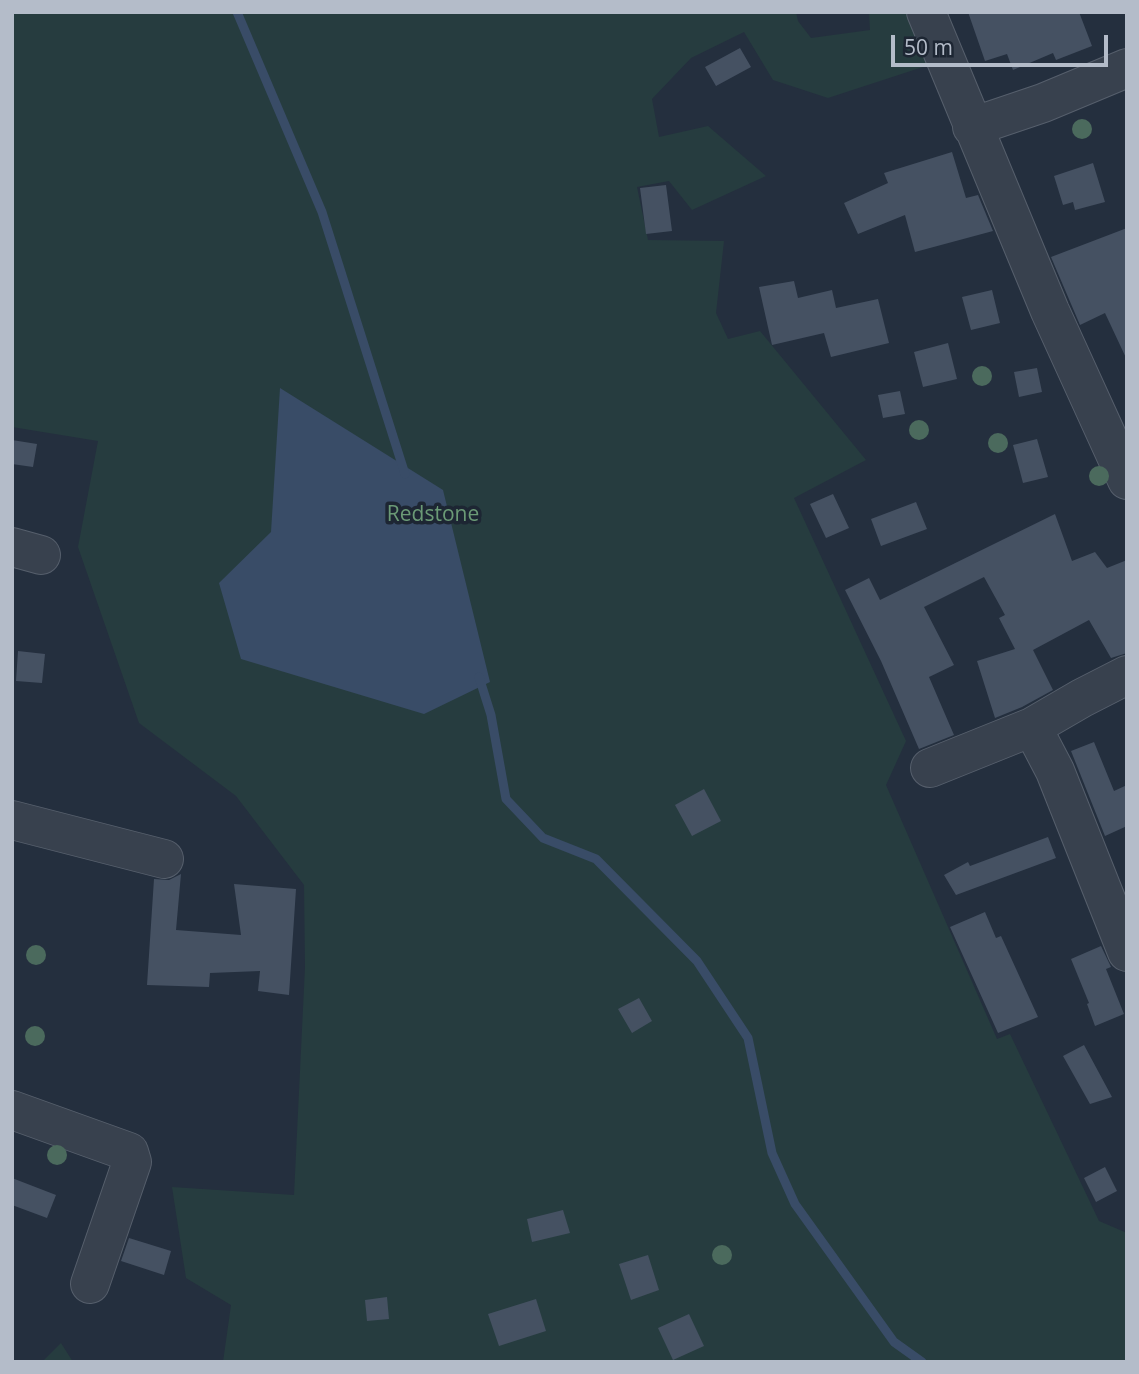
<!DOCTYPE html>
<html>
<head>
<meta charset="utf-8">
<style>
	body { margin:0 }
	#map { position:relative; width:1139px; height:1374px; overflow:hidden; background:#242f3e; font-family:"Open Sans",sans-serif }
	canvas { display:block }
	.frame { position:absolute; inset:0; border:14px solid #b4bcc9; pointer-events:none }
	.scale { position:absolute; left:891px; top:35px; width:217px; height:32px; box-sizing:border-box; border:4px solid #b4bcc9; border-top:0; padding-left:9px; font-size:21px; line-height:24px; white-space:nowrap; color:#b4bcc9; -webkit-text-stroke:5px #1d2633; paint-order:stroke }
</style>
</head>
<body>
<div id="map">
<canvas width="1139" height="1374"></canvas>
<div class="frame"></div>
<div class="scale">50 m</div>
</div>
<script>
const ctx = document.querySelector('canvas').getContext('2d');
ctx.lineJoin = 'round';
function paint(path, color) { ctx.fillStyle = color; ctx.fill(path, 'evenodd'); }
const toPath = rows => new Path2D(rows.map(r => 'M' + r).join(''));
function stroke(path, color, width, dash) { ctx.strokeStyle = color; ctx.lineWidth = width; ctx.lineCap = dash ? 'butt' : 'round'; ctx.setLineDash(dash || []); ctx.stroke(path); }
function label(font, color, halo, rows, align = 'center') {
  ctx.font = font + ' "Open Sans",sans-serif'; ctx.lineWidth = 7; ctx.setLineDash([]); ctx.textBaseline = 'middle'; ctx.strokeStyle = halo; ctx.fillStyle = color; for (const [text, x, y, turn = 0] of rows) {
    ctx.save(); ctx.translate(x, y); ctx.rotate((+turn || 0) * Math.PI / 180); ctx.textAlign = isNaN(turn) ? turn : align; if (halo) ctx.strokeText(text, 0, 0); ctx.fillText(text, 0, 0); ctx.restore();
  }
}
paint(toPath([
	[12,12,796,12,798,21,811,38,870,30,869,12,922,12,931,35,926,66,828,98,773,80,744,32,691,58,652,99,659,137,708,126,766,176,692,210,669,181,637,187,648,240,724,241,716,313,728,339,760,331,866,460,794,498,906,741,886,785,997,1039,1010,1034,1099,1221,1127,1233,1127,1362,223,1362,231,1305,186,1278,172,1187,294,1195,305,967,304,885,236,796,139,723,78,547,98,441,12,427],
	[61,1343,73,1362,42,1362]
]), '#263c3f');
paint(toPath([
	[280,388,443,490,490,682,424,714,241,659,219,583,271,532]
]), '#394c67');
stroke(toPath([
	[237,12,322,212,405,474],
	[479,677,491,715,506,799,543,838,596,859,697,961,748,1038,772,1153,795,1204,894,1342,922,1362]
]), '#394c67', 9);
paint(toPath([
	[968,12,1079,12,1092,46,1056,60,1053,53,1013,70,1007,54,985,61],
	[740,48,751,67,716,86,705,67],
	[952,152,966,198,978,195,993,231,915,252,905,215,858,234,844,203,888,183,884,173],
	[1093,163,1105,202,1075,210,1073,202,1063,205,1054,176],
	[666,185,672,231,646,234,640,188],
	[1127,228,1127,360,1105,313,1080,325,1051,257],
	[794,281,798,298,832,290,836,308,878,299,889,343,831,357,824,333,772,345,759,287],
	[992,290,1000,323,971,330,962,297],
	[948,343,957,379,923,387,914,352],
	[1037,368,1042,392,1019,397,1014,372],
	[900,391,905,414,883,418,878,395],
	[1037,439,1048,477,1023,483,1013,445],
	[12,440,37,444,33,467,12,464],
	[833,494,849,528,826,538,810,504],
	[916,502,927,529,881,546,871,519],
	[1055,514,1072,561,1095,552,1107,568,1127,560,1127,653,1111,658,1089,620,1033,650,1053,690,1022,707,995,718,977,661,1015,649,999,618,1005,615,984,577,924,607,954,665,929,677,954,735,919,749,881,661,845,590,869,578,880,600],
	[18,651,45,654,42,683,16,681],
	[1094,742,1114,791,1127,785,1127,826,1105,836,1071,751],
	[704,789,721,821,692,836,675,805],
	[1048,837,1056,858,956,895,944,875,968,862,970,866],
	[181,874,176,930,241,935,234,884,296,889,289,995,258,991,260,971,210,973,209,987,147,985,154,879,169,880],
	[985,912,996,938,1001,936,1038,1017,998,1033,950,927],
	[1101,946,1111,967,1106,969,1124,1014,1095,1026,1087,1004,1089,1003,1071,959],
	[639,998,652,1021,632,1033,618,1009],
	[1084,1045,1112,1097,1090,1104,1063,1056],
	[1105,1167,1117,1191,1096,1202,1084,1178],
	[12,1178,56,1195,47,1218,12,1205],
	[563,1210,570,1233,532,1242,527,1219],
	[129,1238,171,1251,164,1275,121,1261],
	[648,1255,659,1290,631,1300,619,1264],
	[387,1297,389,1319,367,1321,365,1300],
	[536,1299,546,1331,499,1346,488,1314],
	[689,1314,704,1346,673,1360,658,1328]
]), '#455162');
const minor = toPath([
	[926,12,1050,311,1127,480],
	[972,127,1043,103,1127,68],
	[12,547,41,555],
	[1032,727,1055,771,1127,952],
	[930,768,1032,727,1082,698,1127,675],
	[12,820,164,859],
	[12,1110,129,1152,132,1162,90,1284]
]);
stroke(minor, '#565f6c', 40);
stroke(minor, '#38414e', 38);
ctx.fillStyle = '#4b6a5d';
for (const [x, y] of [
	[1082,129],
	[982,376],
	[919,430],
	[998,443],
	[1099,476],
	[36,955],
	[35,1036],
	[57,1155],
	[722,1255]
]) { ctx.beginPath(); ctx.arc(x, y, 10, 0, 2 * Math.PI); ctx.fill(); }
label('21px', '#6b9a76', '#1d2633', [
	["Redstone",433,515]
]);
</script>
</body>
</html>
